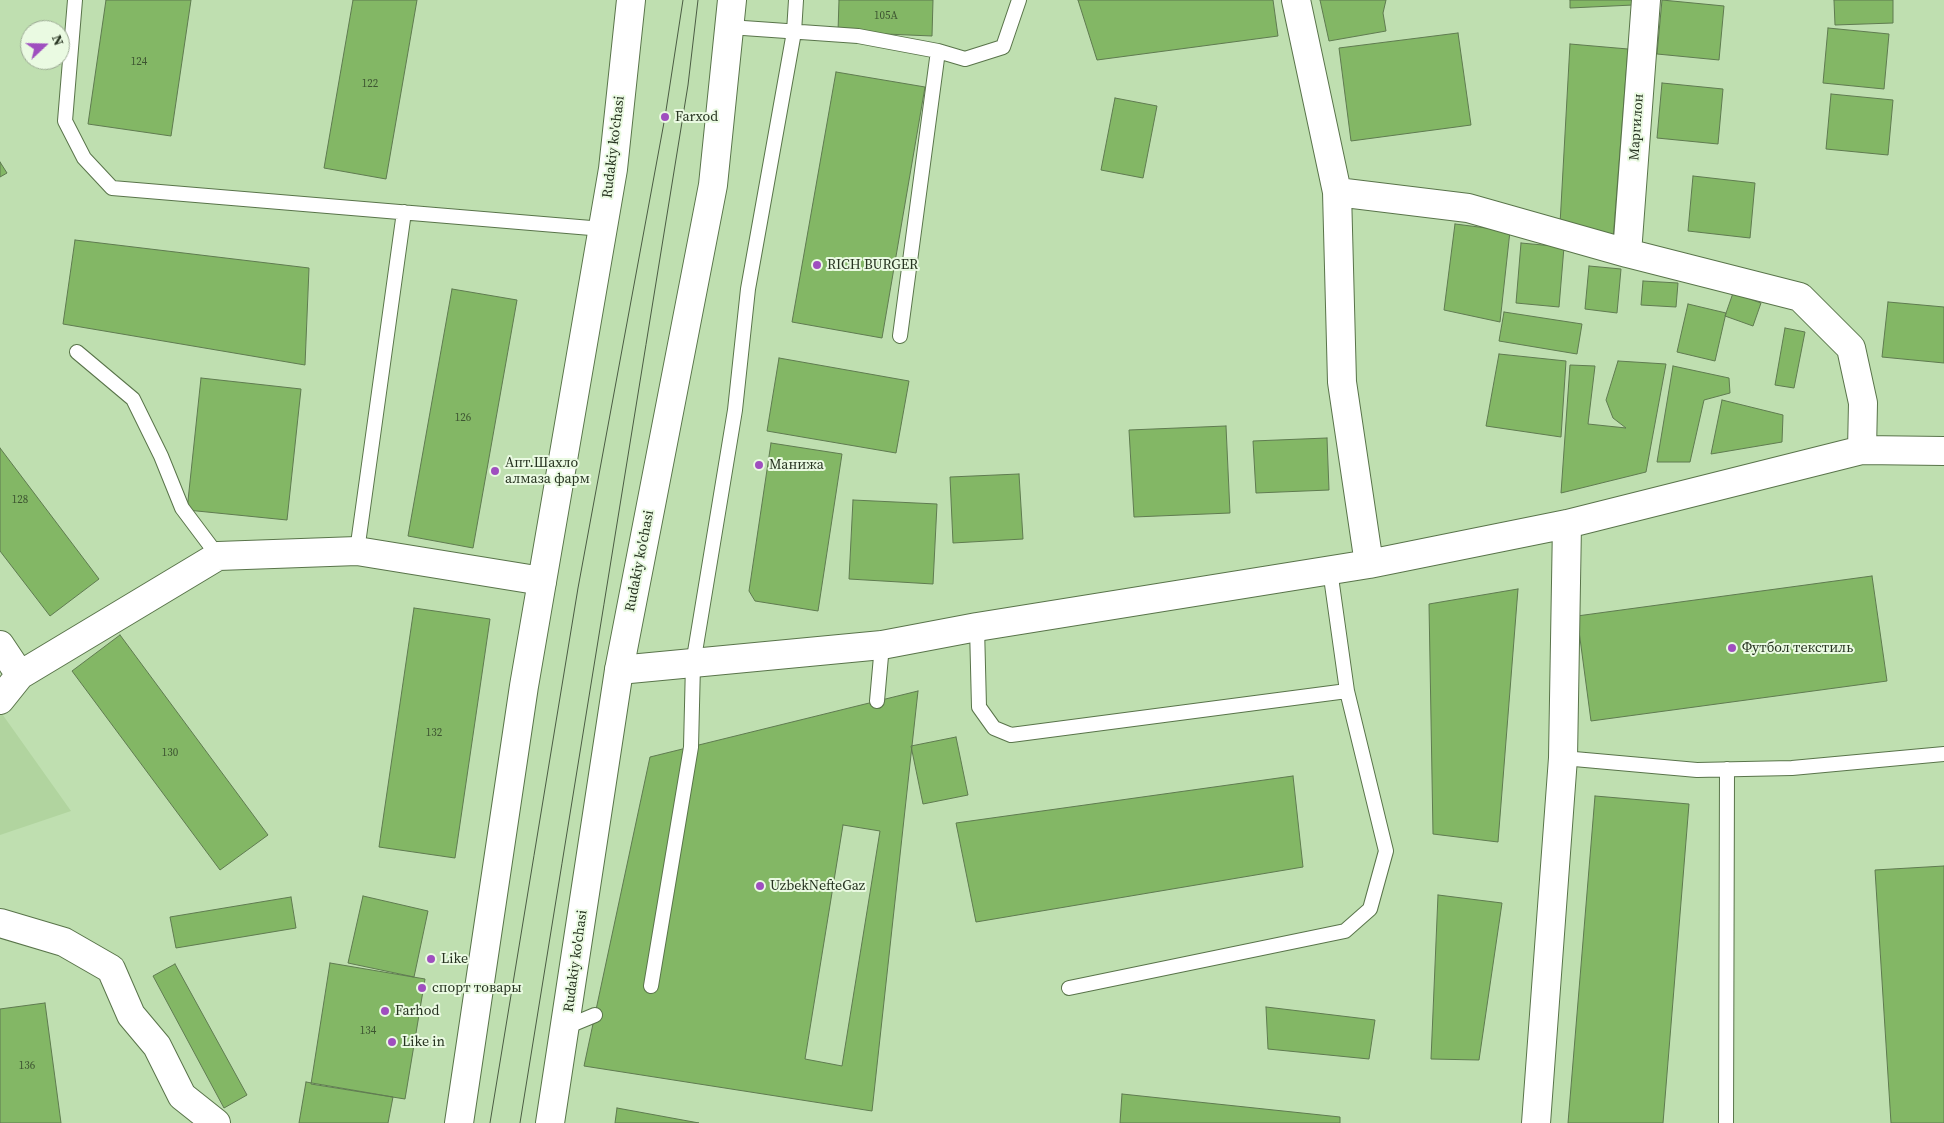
<!DOCTYPE html>
<html>
<head>
<meta charset="utf-8">
<style>
	body { margin:0 }
	#map { position:relative; width:1944px; height:1123px; overflow:hidden; background:#bfdfb0; font-family:"Source Serif 4",serif }
	canvas { display:block }
	.north { position:absolute; left:20px; top:20px; width:50px; height:50px; box-sizing:border-box; background:#eafae2; border:1px solid #9caa94; border-radius:50%; rotate:69deg; font-size:14px; font-weight:700; line-height:20px; text-align:center; color:#263320 }
	.north::after { content:''; display:block; margin:auto; width:18px; height:22px; background:#9f4fbf; clip-path:polygon(50% 0,100% 100%,50% 72%,0 100%) }
</style>
</head>
<body>
<div id="map">
<canvas width="1944" height="1123"></canvas>
<div class="north">N</div>
</div>
<script>
const ctx = document.querySelector('canvas').getContext('2d');
ctx.lineJoin = 'round';
function paint(path, color) { ctx.fillStyle = color; ctx.fill(path, 'evenodd'); }
const toPath = rows => new Path2D(rows.map(r => 'M' + r).join(''));
function stroke(path, color, width, dash) { ctx.strokeStyle = color; ctx.lineWidth = width; ctx.lineCap = dash ? 'butt' : 'round'; ctx.setLineDash(dash || []); ctx.stroke(path); }
function label(font, color, halo, rows, align = 'center') {
  ctx.font = font + ' "Source Serif 4",serif'; ctx.lineWidth = 4; ctx.setLineDash([]); ctx.textBaseline = 'middle'; ctx.strokeStyle = halo; ctx.fillStyle = color; for (const [text, x, y, turn = 0] of rows) {
    ctx.save(); ctx.translate(x, y); ctx.rotate((+turn || 0) * Math.PI / 180); ctx.textAlign = isNaN(turn) ? turn : align; if (halo) ctx.strokeText(text, 0, 0); ctx.fillText(text, 0, 0); ctx.restore();
  }
}
paint(toPath([
	[0,711,71,811,0,835]
]), '#b1d49f');
const building = toPath([
	[106,0,191,0,171,136,88,124,106,0],
	[353,0,417,0,386,179,324,168,353,0],
	[839,0,933,0,932,36,838,32,839,0],
	[1078,0,1273,0,1278,36,1097,60,1078,0],
	[1320,0,1386,0,1383,13,1386,31,1329,41,1320,0],
	[1570,0,1633,0,1633,5,1570,8,1570,0],
	[1662,0,1724,6,1719,60,1657,54,1662,0],
	[1834,0,1893,0,1893,23,1835,25,1834,0],
	[1828,28,1889,34,1884,89,1823,83,1828,28],
	[1458,33,1471,125,1351,141,1339,48,1458,33],
	[1570,44,1628,49,1613,240,1560,224,1570,44],
	[836,72,925,87,882,338,792,322,836,72],
	[1662,83,1723,89,1718,144,1657,138,1662,83],
	[1831,94,1893,100,1888,155,1826,149,1831,94],
	[1115,98,1157,106,1143,178,1101,170,1115,98],
	[0,162,7,173,0,177,0,162],
	[1693,176,1755,183,1750,238,1688,231,1693,176],
	[1455,224,1510,231,1500,322,1444,310,1455,224],
	[75,240,309,268,305,365,63,324,75,240],
	[1521,243,1564,247,1559,307,1516,303,1521,243],
	[1589,266,1621,269,1617,313,1585,309,1589,266],
	[1643,281,1678,283,1676,307,1641,305,1643,281],
	[452,289,517,300,473,548,408,536,452,289],
	[1733,293,1761,303,1753,326,1725,316,1733,293],
	[1888,302,1944,307,1944,363,1882,357,1888,302],
	[1688,304,1726,313,1715,361,1677,352,1688,304],
	[1504,312,1582,324,1577,354,1499,341,1504,312],
	[1785,328,1805,332,1794,388,1775,385,1785,328],
	[1499,354,1566,361,1561,437,1486,426,1499,354],
	[779,358,909,381,896,453,767,431,779,358],
	[1618,361,1666,364,1646,472,1561,493,1570,365,1595,366,1588,424,1626,428,1613,418,1606,400,1618,361],
	[1673,366,1729,378,1730,393,1704,400,1690,462,1657,462,1673,366],
	[201,378,301,389,287,520,187,510,201,378],
	[1722,400,1783,415,1782,442,1711,454,1722,400],
	[1226,426,1230,513,1134,517,1129,430,1226,426],
	[1327,438,1329,490,1256,493,1253,441,1327,438],
	[771,443,842,454,818,611,755,601,749,591,771,443],
	[0,448,99,579,50,616,0,551,0,448],
	[1019,474,1023,539,953,543,950,477,1019,474],
	[853,500,937,504,933,584,849,579,853,500],
	[1872,576,1887,681,1591,721,1577,616,1872,576],
	[1518,589,1498,842,1433,834,1429,604,1518,589],
	[414,608,490,619,455,858,379,847,414,608],
	[120,635,268,835,220,870,72,671,120,635],
	[918,691,872,1111,584,1066,650,757,918,691],
	[956,737,968,795,923,804,911,746,956,737],
	[1293,776,1303,867,976,922,956,823,1293,776],
	[1595,796,1689,804,1663,1123,1568,1123,1595,796],
	[843,825,880,831,842,1066,805,1059,843,825],
	[1944,866,1944,1123,1891,1123,1875,870,1944,866],
	[1438,895,1502,903,1479,1060,1431,1059,1438,895],
	[363,896,428,911,414,977,348,963,363,896],
	[291,897,296,928,176,948,170,917,291,897],
	[330,963,425,979,405,1099,311,1084,330,963],
	[175,964,247,1095,224,1108,153,976,175,964],
	[45,1003,61,1123,0,1123,0,1009,45,1003],
	[1266,1007,1375,1020,1369,1059,1268,1049,1266,1007],
	[306,1082,393,1097,388,1123,299,1123,306,1082],
	[1122,1094,1340,1117,1340,1123,1120,1123,1122,1094],
	[617,1108,699,1123,615,1123,617,1108]
]);
paint(building, '#83b765');
stroke(building, '#5f7b50', 1);
const service = toPath([
	[75,0,65,121,84,158,112,188,603,229],
	[729,27,858,36,938,51,965,59,1003,47,1019,0],
	[900,336,938,51],
	[77,352,133,399,161,456,182,508,218,556],
	[357,551,404,212],
	[977,627,979,707,994,728,1011,735,1347,691],
	[877,701,882,645],
	[1563,758,1697,770,1792,768,1944,754],
	[651,986,691,747,693,664,735,410,748,289,794,32,796,0],
	[1069,988,1345,931,1370,909,1386,851,1347,691,1330,570],
	[566,1027,595,1015],
	[1726,1123,1727,769]
]);
const minor = toPath([
	[1296,0,1337,192,1342,382,1369,564],
	[1337,192,1468,208,1627,253,1800,297,1851,348,1863,403,1862,450],
	[1627,253,1646,0],
	[0,645,20,675,218,556,357,551,542,581],
	[619,670,882,645,977,627,1369,564,1567,524,1862,450,1944,451],
	[0,700,20,675],
	[0,923,64,942,111,969,131,1015,157,1046,182,1096,216,1123],
	[1536,1123,1563,758,1567,524]
]);
const primary = toPath([
	[459,1123,524,686,613,169,631,0],
	[550,1123,619,670,713,185,732,0]
]);
stroke(service, '#59744a', 16);
stroke(minor, '#59744a', 30);
stroke(primary, '#59744a', 30);
stroke(service, '#fff', 14);
stroke(minor, '#fff', 28);
stroke(primary, '#fff', 28);
stroke(toPath([
	[490,1123,578,588,665,117,683,0],
	[520,1123,688,85,698,0]
]), '#4b5c43', 1);
for (const [x, y, r, color] of [
	[665,117,5,"#9f4fbf"],
	[817,265,5,"#9f4fbf"],
	[759,465,5,"#9f4fbf"],
	[495,471,5,"#9f4fbf"],
	[1732,648,5,"#9f4fbf"],
	[760,886,5,"#9f4fbf"],
	[431,959,5,"#9f4fbf"],
	[422,988,5,"#9f4fbf"],
	[385,1011,5,"#9f4fbf"],
	[392,1042,5,"#9f4fbf"]
]) { const dot = new Path2D(); dot.arc(x, y, r, 0, 2 * Math.PI); ctx.fillStyle = color; ctx.fill(dot); stroke(dot, '#eafae2', 2); }
label('11px', '#3d5431', null, [
	["105А",886,16],
	["124",139,62],
	["122",370,84],
	["126",463,418],
	["128",20,500],
	["132",434,733],
	["130",170,753],
	["134",368,1031],
	["136",27,1066]
]);
label('14px', '#263320', '#eafae2', [
	["Farxod",675,117],
	["RICH BURGER",827,265],
	["Апт.Шахло",505,463],
	["алмаза фарм",505,479],
	["Манижа",769,465],
	["Футбол текстиль",1742,648],
	["UzbekNefteGaz",770,886],
	["Like",441,959],
	["спорт товары",432,988],
	["Farhod",395,1011],
	["Like in",402,1042]
], 'left');
label('14px', '#263320', '#eafae2', [
	["Маргилон",1637,127,-86],
	["Rudakiy ko'chasi",614,147,-83],
	["Rudakiy ko'chasi",640,561,-79],
	["Rudakiy ko'chasi",576,961,-82]
]);
</script>
</body>
</html>
